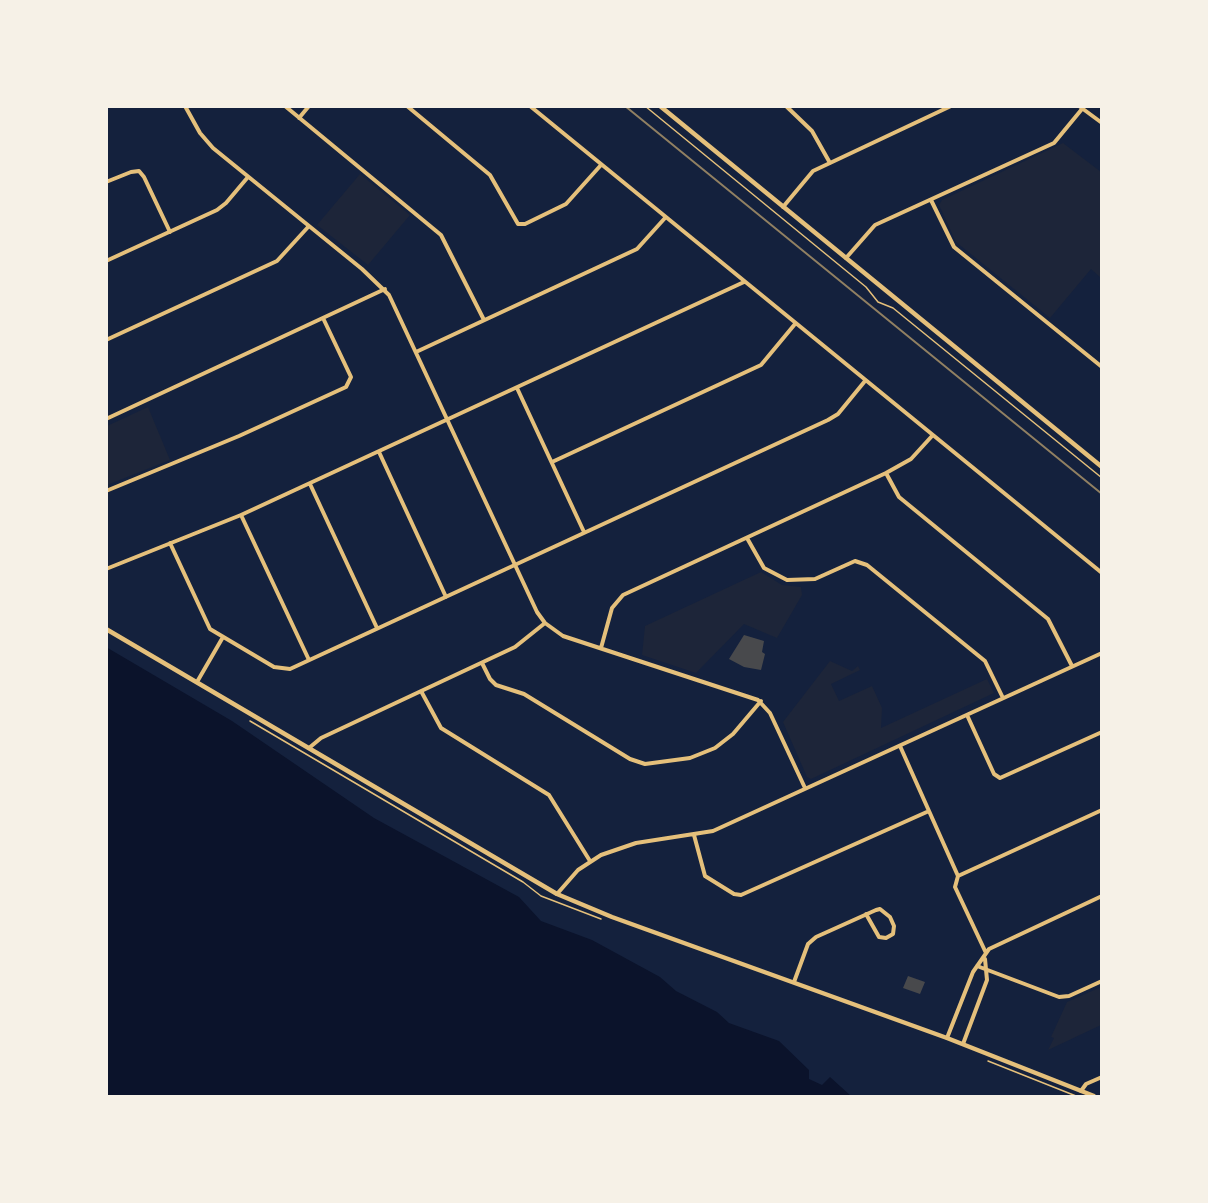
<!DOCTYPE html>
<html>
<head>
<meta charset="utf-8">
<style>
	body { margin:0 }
	#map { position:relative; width:1208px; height:1203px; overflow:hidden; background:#14213d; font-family:Helvetica,sans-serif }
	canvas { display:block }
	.frame { position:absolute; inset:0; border:108px solid #f6f1e7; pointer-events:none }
</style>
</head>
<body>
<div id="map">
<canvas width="1208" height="1203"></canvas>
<div class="frame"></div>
</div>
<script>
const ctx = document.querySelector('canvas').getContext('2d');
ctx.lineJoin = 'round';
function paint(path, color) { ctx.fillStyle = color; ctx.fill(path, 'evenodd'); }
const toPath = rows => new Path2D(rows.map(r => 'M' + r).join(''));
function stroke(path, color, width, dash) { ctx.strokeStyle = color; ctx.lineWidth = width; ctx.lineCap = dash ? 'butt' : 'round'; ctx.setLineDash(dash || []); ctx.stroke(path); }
paint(toPath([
	[1063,143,1101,172,1101,278,1091,269,1050,318,956,242,939,205,942,200],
	[360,174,410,215,368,265,317,225],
	[148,407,170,460,107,485,107,426],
	[761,572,782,585,801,587,802,595,777,638,744,624,696,673,642,655,645,626],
	[830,661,852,671,858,666,860,670,831,684,839,701,872,686,882,708,881,728,987,679,994,693,811,779,807,777,783,722],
	[1101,987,1101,1025,1048,1050,1054,1038,1051,1037,1067,1002]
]), '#1d2539');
paint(toPath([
	[106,647,232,721,374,818,519,897,541,921,592,940,660,977,676,991,717,1012,729,1023,779,1041,809,1070,809,1079,822,1085,830,1077,851,1096,109,1096,106,1093]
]), '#0b132b');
paint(toPath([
	[744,635,764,641,762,652,765,654,761,670,744,667,729,659],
	[908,976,925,982,920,994,903,988]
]), '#48494c');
stroke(toPath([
	[645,106,866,287,878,302,893,308,1102,478],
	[250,721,523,882,541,896,601,919],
	[988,1061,1076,1096]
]), '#e5c07b', 1.5);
stroke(toPath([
	[185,106,200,133,213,148,362,269,389,295,537,612,545,623,563,636,758,700,770,713,805,788],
	[285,106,441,235,484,320],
	[407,106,490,175,518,224,525,224,566,204,601,165],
	[530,106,1102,573],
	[786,106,812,131,830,163],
	[1079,106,1102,123],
	[299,118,309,106],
	[106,182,131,172,139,171,144,177,170,232],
	[931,200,954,247,1102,367],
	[783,207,813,171,951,106],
	[846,258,875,225,1054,143,1082,109],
	[106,261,217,210,226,203,248,177],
	[106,340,277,261,309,226],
	[416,352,637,249,665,218],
	[517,388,584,532],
	[106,419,385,289],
	[379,452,446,597],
	[552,462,761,365,795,324],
	[886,473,899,497,1048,619,1072,666],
	[310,484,377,628],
	[106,491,239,436,346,387,351,377,323,318],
	[241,515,309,660],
	[747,538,764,568,787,580,815,579,855,561,867,565,985,661,1003,698],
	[170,543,210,629,274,667,290,669,828,420,838,414,865,381],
	[106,569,241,515,744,282],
	[601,648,612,608,623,595,886,473,911,459,932,436],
	[482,663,490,679,496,685,524,694,630,759,645,764,690,758,715,748,733,734,761,701],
	[197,682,223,637],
	[421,691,441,728,549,795,590,861],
	[967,715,994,774,1000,778,1102,732],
	[900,746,958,876],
	[309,748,321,738,515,647,545,623],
	[694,835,705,876,734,894,741,895,929,811],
	[557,894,578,870,601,855,636,843,713,831,1102,653],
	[986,953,955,887,958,876,1102,810],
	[977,966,1059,997,1069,996,1102,981],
	[794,982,808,944,816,937,876,910,880,909,890,917,894,926,893,934,886,938,879,937,866,914],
	[947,1038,973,972,989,949,1102,896],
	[963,1044,987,980,985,959],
	[1081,1091,1086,1084,1102,1077]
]), '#e5c07b', 4);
stroke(toPath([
	[660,106,1102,467],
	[106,629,557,894,612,917,947,1038,1094,1096]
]), '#e5c07b', 4.5);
stroke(toPath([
	[625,106,1102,494]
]), '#918062', 2);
</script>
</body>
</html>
